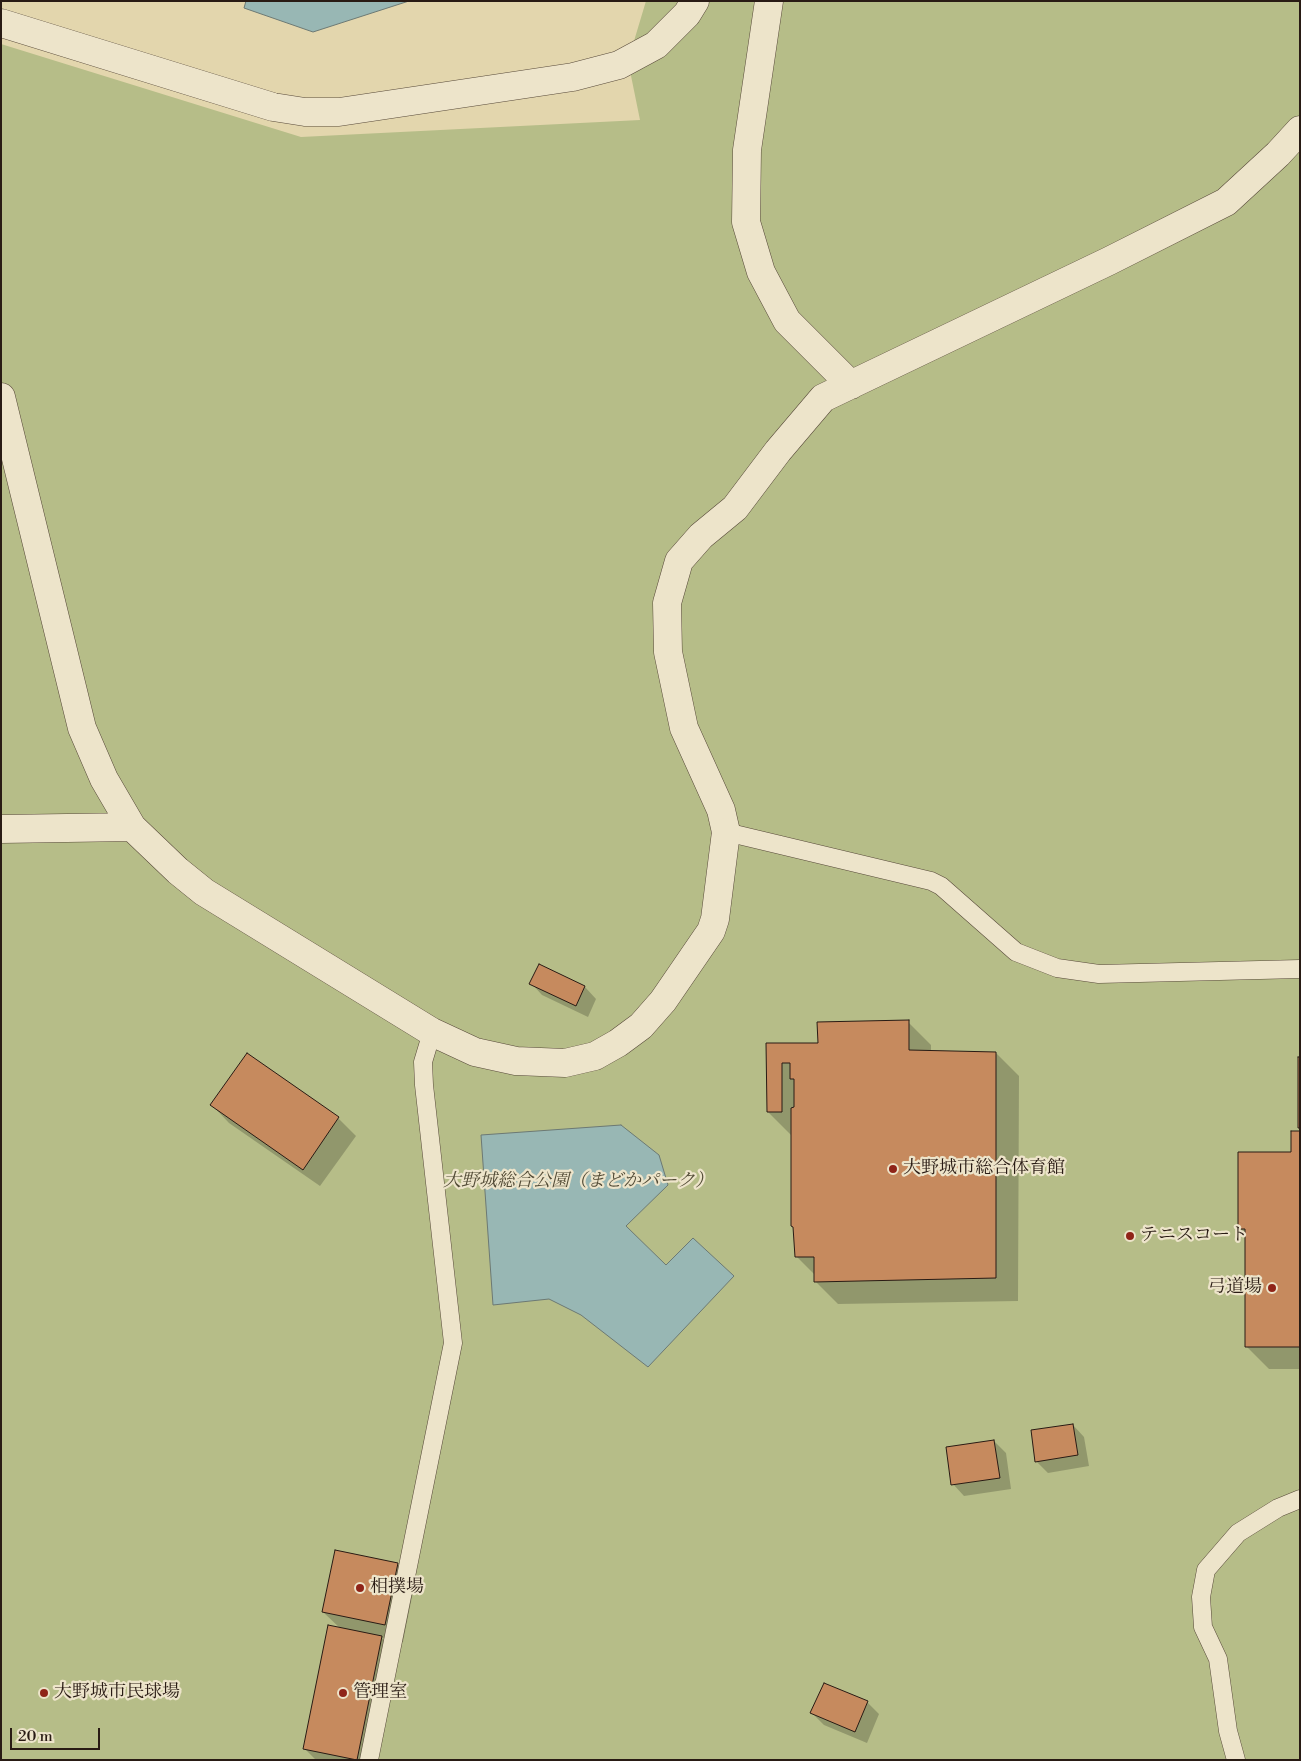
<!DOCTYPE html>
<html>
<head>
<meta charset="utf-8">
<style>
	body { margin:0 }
	#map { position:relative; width:1301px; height:1761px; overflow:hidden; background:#e3d6ad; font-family:"Libre Bodoni",serif }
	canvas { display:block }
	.frame { position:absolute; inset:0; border:2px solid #291b14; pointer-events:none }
	.scale { position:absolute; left:10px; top:1728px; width:90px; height:22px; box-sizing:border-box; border:2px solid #291b14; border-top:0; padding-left:6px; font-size:15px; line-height:18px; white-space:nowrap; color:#291b14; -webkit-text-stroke:4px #ede4ca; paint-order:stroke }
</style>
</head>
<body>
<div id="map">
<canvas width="1301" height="1761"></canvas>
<div class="frame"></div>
<div class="scale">20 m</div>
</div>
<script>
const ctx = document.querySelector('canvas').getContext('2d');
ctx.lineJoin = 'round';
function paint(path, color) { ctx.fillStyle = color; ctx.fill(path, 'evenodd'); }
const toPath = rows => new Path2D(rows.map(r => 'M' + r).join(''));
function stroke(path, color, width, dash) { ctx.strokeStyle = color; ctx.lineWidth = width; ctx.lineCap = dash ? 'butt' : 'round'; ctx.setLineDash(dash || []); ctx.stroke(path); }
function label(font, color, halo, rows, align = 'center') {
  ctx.font = font + ' "Libre Bodoni","Noto Serif JP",serif'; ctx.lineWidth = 4.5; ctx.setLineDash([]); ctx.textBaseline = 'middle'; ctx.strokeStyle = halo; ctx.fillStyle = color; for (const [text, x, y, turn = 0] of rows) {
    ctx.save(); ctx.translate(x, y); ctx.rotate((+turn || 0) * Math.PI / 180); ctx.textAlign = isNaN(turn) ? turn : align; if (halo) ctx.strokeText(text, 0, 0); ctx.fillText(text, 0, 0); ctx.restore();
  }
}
paint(toPath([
	[646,1,1300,1,1300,1760,1,1760,1,44,301,137,640,120,628,61]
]), '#b6bd88');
const water = toPath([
	[246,1,409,1,313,32,244,8,246,1],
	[621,1125,659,1155,668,1185,626,1226,666,1265,693,1238,734,1276,648,1367,581,1315,549,1299,493,1305,481,1135,621,1125]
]);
paint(water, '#98b7b4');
stroke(water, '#6c7974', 1);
paint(toPath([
	[539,966,585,987,596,999,588,1017,542,995,531,983],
	[908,1022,931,1045,931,1052,996,1053,1019,1076,1018,1301,838,1304,815,1281,815,1275,797,1257,791,1135,768,1112,767,1044,819,1044],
	[248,1055,338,1118,356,1136,320,1186,229,1123,212,1105],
	[1300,1132,1300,1369,1269,1369,1246,1346,1246,1236,1239,1229,1292,1153],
	[1073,1425,1084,1437,1089,1466,1048,1473,1036,1461],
	[994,1441,1006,1453,1011,1489,964,1496,953,1484],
	[398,1565,415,1582,403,1642,382,1638,399,1655,378,1760,316,1760,304,1748,341,1629,323,1612],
	[824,1684,868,1703,879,1714,867,1743,824,1725,812,1713]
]), '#0003');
const building = toPath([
	[539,964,585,986,576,1006,529,984,539,964],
	[909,1020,909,1050,996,1052,996,1278,814,1282,814,1257,795,1257,793,1227,791,1226,791,1108,794,1107,794,1079,790,1079,790,1063,782,1063,782,1112,767,1112,766,1043,818,1043,817,1022,909,1020],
	[247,1053,339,1117,303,1170,210,1105,247,1053],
	[1298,1057,1300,1057,1300,1128,1298,1128,1298,1057],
	[1291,1131,1300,1131,1300,1347,1245,1347,1245,1229,1238,1229,1238,1152,1291,1152,1291,1131],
	[1073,1424,1078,1455,1035,1462,1031,1430,1073,1424],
	[994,1440,1000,1478,951,1485,946,1447,994,1440],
	[335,1550,398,1563,385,1625,322,1612,335,1550],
	[328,1625,382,1636,357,1760,303,1749,328,1625],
	[824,1683,868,1701,855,1732,810,1713,824,1683]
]);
paint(building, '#c68a5e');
stroke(building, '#291b14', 1);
const service = toPath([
	[726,832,931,881,941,886,1016,952,1057,968,1099,974,1300,969],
	[369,1760,453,1343,424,1085,423,1062,432,1032],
	[1236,1760,1228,1731,1218,1659,1203,1627,1201,1597,1206,1570,1238,1533,1278,1508,1300,1499]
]);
const minor = toPath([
	[769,1,747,150,746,222,761,272,787,321,851,385],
	[1,23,273,107,305,112,339,112,573,77,619,65,656,45,687,14,695,1],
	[726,832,721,810,684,728,668,652,667,603,679,561,701,536,735,508,778,451,823,398,1109,261,1226,202,1278,154,1300,130]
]);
const tertiary = toPath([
	[1,397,82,728,104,779,132,827],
	[1,829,132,827,178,871,204,892,432,1032,475,1052,516,1061,565,1063,595,1056,618,1043,641,1026,663,1001,711,931,715,919,726,832]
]);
stroke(service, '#584a3a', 19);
stroke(minor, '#584a3a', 29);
stroke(tertiary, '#584a3a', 29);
stroke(service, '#ede4ca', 18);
stroke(minor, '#ede4ca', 28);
stroke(tertiary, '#ede4ca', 28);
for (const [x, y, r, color] of [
	[893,1169,5,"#8f2418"],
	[1130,1236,5,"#8f2418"],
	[1272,1288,5,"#8f2418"],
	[360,1588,5,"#8f2418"],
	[44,1693,5,"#8f2418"],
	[343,1693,5,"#8f2418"]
]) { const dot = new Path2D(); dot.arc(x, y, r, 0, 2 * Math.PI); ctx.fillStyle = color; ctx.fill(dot); stroke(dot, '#ede4ca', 2); }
label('18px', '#291b14', '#ede4ca', [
	["大野城市総合体育館",903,1169],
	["テニスコート",1140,1236],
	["弓道場",1262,1288,"right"],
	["相撲場",370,1588],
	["大野城市民球場",54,1693],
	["管理室",353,1693]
], 'left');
label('italic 18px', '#534c37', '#ede4ca', [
	["大野城総合公園（まどかパーク）",578,1182]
]);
</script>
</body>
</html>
